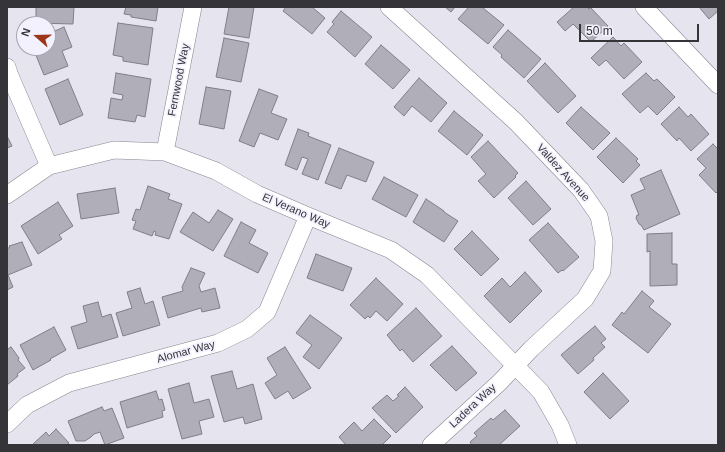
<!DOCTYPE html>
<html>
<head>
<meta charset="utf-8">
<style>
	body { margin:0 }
	#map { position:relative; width:725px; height:452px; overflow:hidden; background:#e5e4ef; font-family:Helvetica,sans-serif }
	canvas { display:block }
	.frame { position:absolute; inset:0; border:8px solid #353439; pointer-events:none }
	.north { position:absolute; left:16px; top:16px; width:40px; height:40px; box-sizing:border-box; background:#f2f1fd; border:1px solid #a6a5af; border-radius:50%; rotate:290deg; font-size:11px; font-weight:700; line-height:16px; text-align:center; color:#353439 }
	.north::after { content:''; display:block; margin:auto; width:14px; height:18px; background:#9d351b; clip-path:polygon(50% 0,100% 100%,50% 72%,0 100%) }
	.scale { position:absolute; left:579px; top:24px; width:120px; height:18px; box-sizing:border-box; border:2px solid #353439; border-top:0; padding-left:5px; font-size:12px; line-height:14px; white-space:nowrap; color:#353439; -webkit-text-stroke:3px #f2f1fd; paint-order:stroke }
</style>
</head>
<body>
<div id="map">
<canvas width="725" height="452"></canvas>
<div class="frame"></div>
<div class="north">N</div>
<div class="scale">50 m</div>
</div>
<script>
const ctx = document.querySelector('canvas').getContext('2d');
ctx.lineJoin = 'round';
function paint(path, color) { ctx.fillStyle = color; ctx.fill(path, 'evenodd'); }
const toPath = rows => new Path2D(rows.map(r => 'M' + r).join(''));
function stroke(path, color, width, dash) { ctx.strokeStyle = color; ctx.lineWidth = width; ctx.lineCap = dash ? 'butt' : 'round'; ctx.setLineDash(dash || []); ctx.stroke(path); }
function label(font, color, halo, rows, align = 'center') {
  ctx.font = font + ' Helvetica,sans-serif'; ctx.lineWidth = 3.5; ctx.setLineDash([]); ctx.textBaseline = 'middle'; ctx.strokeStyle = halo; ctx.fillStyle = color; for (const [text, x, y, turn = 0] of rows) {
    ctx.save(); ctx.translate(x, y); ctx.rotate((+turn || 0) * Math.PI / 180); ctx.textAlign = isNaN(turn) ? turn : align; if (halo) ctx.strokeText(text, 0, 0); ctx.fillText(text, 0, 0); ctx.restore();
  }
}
const building = toPath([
	[36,7,74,7,73,24,36,23,36,7],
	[126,7,158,7,156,21,131,17,131,15,124,14,126,7],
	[229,7,254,7,249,38,224,34,229,7],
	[286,7,312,7,325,18,312,34,283,11,286,7],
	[445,7,455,7,451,12,445,7],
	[469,7,484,7,483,8,504,25,488,44,458,19,469,7],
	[574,7,587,7,589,9,590,7,608,26,591,42,573,24,565,31,557,22,574,7],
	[699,7,718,7,718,11,709,19,699,7],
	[341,11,372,37,355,57,327,32,334,24,332,22,341,11],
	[118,23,153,28,148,65,123,61,123,57,113,55,118,23],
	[64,27,72,47,62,51,68,66,44,75,33,48,48,48,48,34,64,27],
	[508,30,541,59,524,78,501,57,502,55,493,47,508,30],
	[613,37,621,46,624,43,642,62,624,79,606,60,599,66,591,58,613,37],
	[224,38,249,43,241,82,216,77,224,38],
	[381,45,410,70,393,89,365,64,381,45],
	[545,63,576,96,558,113,527,81,545,63],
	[116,73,151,79,145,117,137,115,135,122,108,118,111,98,122,100,123,95,113,93,116,73],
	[646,73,654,81,657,79,675,97,657,115,648,106,640,113,622,94,646,73],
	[419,78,447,103,431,122,412,106,404,116,394,107,419,78],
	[68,79,83,115,60,125,45,89,68,79],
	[206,87,231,91,224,129,199,124,206,87],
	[259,89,278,96,271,113,287,119,278,140,260,133,254,147,239,141,259,89],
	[581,107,610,133,593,150,566,123,581,107],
	[679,107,688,117,691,114,709,134,691,151,679,138,677,141,661,124,679,107],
	[454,111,483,135,467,155,438,131,454,111],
	[298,129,309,133,308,136,331,145,318,180,302,174,308,159,302,157,297,170,285,165,298,129],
	[7,136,12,146,7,148,7,136],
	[616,138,638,159,636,161,640,165,623,183,597,157,616,138],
	[488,141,518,173,515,176,516,177,494,198,478,181,486,174,471,157,488,141],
	[713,144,718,149,718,191,716,193,699,175,706,168,697,159,713,144],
	[339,148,374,162,366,182,347,175,341,189,325,183,339,148],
	[661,170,680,214,644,230,641,225,639,224,636,218,637,215,639,215,631,195,645,189,640,179,661,170],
	[384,177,418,195,406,217,372,199,384,177],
	[526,181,551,209,533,225,508,198,526,181],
	[148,186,170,194,168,199,182,204,169,239,155,235,156,232,154,231,152,236,133,229,136,221,132,220,136,209,140,210,148,186],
	[115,188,119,213,81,219,77,194,115,188],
	[426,199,444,211,444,212,458,221,444,242,413,222,426,199],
	[58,202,73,226,59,235,62,239,38,254,21,226,58,202],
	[218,210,233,219,213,251,180,232,193,212,209,223,218,210],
	[241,222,256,230,249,243,268,253,258,273,224,256,241,222],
	[548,223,579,257,563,271,562,270,558,273,529,240,548,223],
	[472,231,499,259,481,276,454,249,472,231],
	[672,233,672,264,677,264,677,285,650,286,650,251,647,252,647,234,672,233],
	[22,242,32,265,8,275,13,287,7,290,7,249,10,247,9,246,22,242],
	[316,254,352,268,343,291,307,278,316,254],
	[191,268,205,273,199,286,201,292,215,288,220,308,202,312,201,308,168,318,162,297,183,291,182,287,191,268],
	[525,272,542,291,510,323,484,296,502,278,510,287,525,272],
	[376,278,403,304,387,321,376,311,370,318,368,316,365,319,350,305,376,278],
	[140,288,145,304,153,301,160,325,123,336,116,313,132,308,127,292,140,288],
	[642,291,654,301,649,307,671,324,648,353,612,325,622,312,624,314,642,291],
	[98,302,102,317,111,314,118,337,78,349,71,327,87,322,83,306,98,302],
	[416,308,442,336,413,362,402,349,400,351,387,335,416,308],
	[310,315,342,338,319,369,303,357,312,345,296,333,310,315],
	[595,326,606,339,601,343,605,347,593,358,594,360,578,374,561,355,595,326],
	[54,327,66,350,50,359,51,360,33,370,20,345,54,327],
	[452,346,477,373,456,391,430,365,452,346],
	[11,347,19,358,18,360,25,368,17,374,18,376,7,385,7,348,8,349,11,347],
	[285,347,311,388,293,399,288,391,275,399,265,383,277,375,267,358,285,347],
	[232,371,237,389,253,384,262,419,245,424,243,417,224,422,211,376,232,371],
	[603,373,629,401,610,419,584,392,603,373],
	[189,383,194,403,209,399,214,417,199,421,202,434,182,439,168,389,189,383],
	[405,387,423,407,396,433,372,408,387,395,393,401,399,396,397,395,405,387],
	[156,391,159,400,162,399,165,410,162,411,163,417,127,428,120,402,156,391],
	[102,407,104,411,112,408,124,438,105,445,100,432,94,434,91,437,85,441,76,441,68,421,102,407],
	[505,410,520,426,499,445,472,445,470,442,477,436,474,433,491,418,493,420,505,410],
	[374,419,391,436,382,445,346,445,339,437,354,422,362,431,374,419],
	[56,429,69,443,66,445,32,445,46,432,49,436,56,429]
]);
paint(building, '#afaeb9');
stroke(building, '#7f7e89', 1);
const minor = toPath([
	[389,7,516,122,581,190,599,216,604,241,602,271,585,299,531,349,500,382,431,445],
	[644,7,718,85],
	[7,67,10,76,49,166],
	[165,152,193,7],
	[7,195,49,166,114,150,165,152,216,171,257,194,308,216,391,250,427,275,541,392,560,425,568,445],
	[7,424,27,405,69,383,218,343,247,329,267,312,308,216]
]);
stroke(minor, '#878691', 18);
stroke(minor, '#fff', 17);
label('11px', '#353439', '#f2f1fd', [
	["Fernwood Way",179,80,-79],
	["Valdez Avenue",563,173,48],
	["El Verano Way",296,211,23],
	["Alomar Way",186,352,-15],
	["Ladera Way",473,406,-43]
]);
</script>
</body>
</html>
